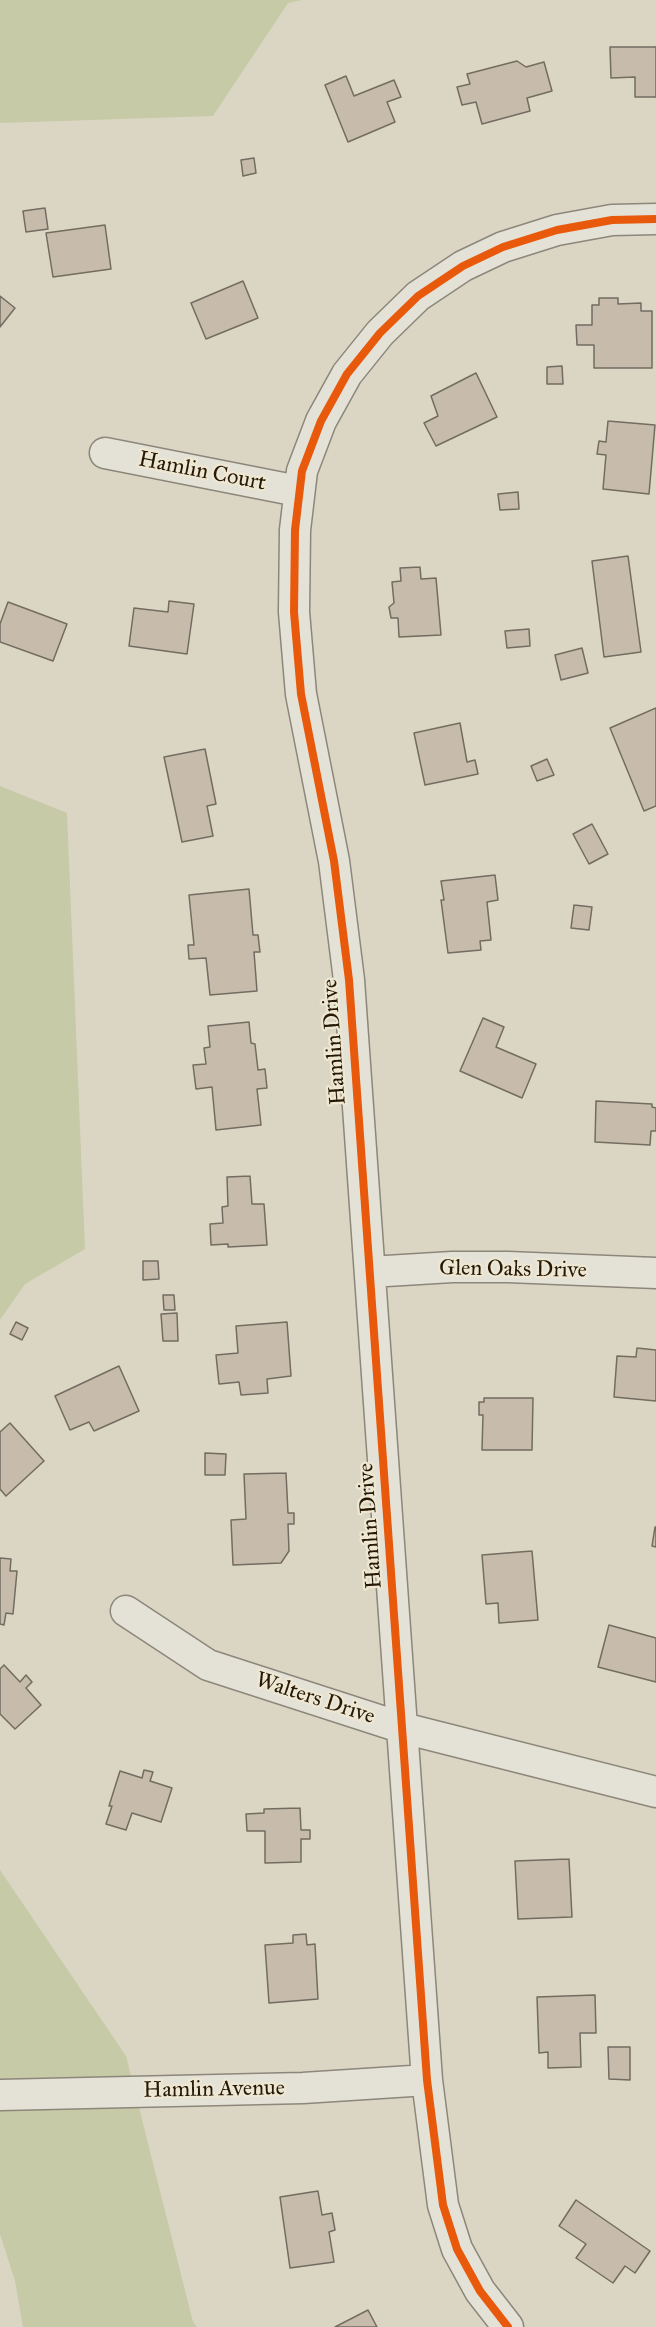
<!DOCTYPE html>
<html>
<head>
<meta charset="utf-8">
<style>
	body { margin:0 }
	canvas { display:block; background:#dbd6c3 }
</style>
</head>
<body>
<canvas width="656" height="2327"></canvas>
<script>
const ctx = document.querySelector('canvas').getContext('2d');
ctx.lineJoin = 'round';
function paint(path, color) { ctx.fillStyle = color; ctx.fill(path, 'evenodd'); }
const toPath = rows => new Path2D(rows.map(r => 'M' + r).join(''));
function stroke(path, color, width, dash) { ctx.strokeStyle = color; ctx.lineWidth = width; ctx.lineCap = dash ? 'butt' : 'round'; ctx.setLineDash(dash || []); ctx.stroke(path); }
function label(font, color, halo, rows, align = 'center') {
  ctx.font = font + ' "IM FELL Great Primer",serif'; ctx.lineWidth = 4.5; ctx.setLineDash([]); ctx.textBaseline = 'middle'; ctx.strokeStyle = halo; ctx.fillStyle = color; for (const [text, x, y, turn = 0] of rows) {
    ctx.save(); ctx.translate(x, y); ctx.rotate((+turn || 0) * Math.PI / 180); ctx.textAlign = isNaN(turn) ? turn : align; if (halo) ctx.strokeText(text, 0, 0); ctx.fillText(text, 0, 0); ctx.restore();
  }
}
paint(toPath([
	[0,0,302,0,288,3,213,116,0,123],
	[0,786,67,813,85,1249,25,1284,0,1320],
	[0,1870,126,2056,193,2322,197,2327,23,2327,15,2281,0,2234]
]), '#c6caa6');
const building = toPath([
	[610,47,656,47,656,97,635,97,635,77,611,78,610,47],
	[517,61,526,67,544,62,552,91,527,98,530,111,482,124,476,102,462,105,457,87,470,84,467,74,517,61],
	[346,76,354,96,394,80,401,97,387,102,395,122,348,142,325,85,346,76],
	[254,158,256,173,243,176,241,160,254,158],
	[45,208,48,229,26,232,23,211,45,208],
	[105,225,111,269,53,277,46,233,105,225],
	[243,281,258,318,206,339,191,303,243,281],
	[0,296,15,308,0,327,0,296],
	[599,298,618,298,618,304,641,303,641,311,652,311,652,368,594,368,594,345,577,345,576,325,592,325,592,305,599,305,599,298],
	[562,366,563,384,547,384,547,367,562,366],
	[476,373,497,417,436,446,424,423,438,416,431,396,476,373],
	[608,421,655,425,649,494,603,489,606,455,597,454,599,441,606,442,608,421],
	[518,492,519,509,500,510,498,494,518,492],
	[628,556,641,652,604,657,592,561,628,556],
	[420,567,421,579,436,578,441,635,399,637,398,618,391,618,389,607,394,603,392,582,401,581,400,568,420,567],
	[169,601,194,604,187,654,129,646,134,608,168,612,169,601],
	[8,602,67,624,53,661,0,642,0,624,8,602],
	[529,629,530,646,507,648,505,631,529,629],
	[582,648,588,673,561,680,555,655,582,648],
	[656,708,656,806,644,811,610,728,656,708],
	[460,723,467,762,475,760,478,774,425,785,414,733,460,723],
	[205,749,216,804,207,806,213,836,182,842,164,757,205,749],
	[547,759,554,775,537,781,531,766,547,759],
	[592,824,608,854,589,864,573,834,592,824],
	[495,875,498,900,487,902,491,940,480,941,481,950,448,953,441,900,444,900,441,881,495,875],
	[249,889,253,935,258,935,260,952,254,952,257,991,210,995,206,958,189,959,188,945,194,945,189,895,249,889],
	[574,905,592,907,589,930,571,928,574,905],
	[483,1018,504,1027,496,1047,536,1064,522,1098,460,1071,483,1018],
	[249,1022,251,1043,255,1044,258,1070,265,1069,267,1088,257,1089,261,1125,216,1130,212,1087,196,1089,193,1065,206,1064,204,1048,210,1047,208,1026,249,1022],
	[596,1101,652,1104,652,1107,656,1108,656,1131,651,1131,650,1145,595,1142,596,1101],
	[250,1176,252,1204,264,1204,267,1245,228,1247,228,1244,211,1245,210,1224,223,1223,222,1207,228,1206,227,1177,250,1176],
	[143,1261,158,1261,159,1279,143,1280,143,1261],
	[163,1295,174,1295,175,1310,164,1310,163,1295],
	[177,1313,178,1341,163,1341,161,1314,177,1313],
	[16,1322,28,1328,22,1340,10,1334,16,1322],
	[287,1322,291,1376,267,1379,268,1393,241,1395,239,1382,219,1384,216,1355,238,1353,236,1326,287,1322],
	[637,1348,656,1350,656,1401,614,1397,617,1356,636,1357,637,1348],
	[119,1366,139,1411,94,1431,89,1422,70,1430,55,1396,119,1366],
	[484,1398,533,1398,532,1450,482,1450,483,1415,479,1415,479,1402,484,1402,484,1398],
	[10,1423,44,1461,6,1496,0,1489,0,1432,10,1423],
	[205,1453,226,1454,225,1475,205,1475,205,1453],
	[286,1473,288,1513,294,1513,294,1524,288,1524,289,1551,281,1563,233,1565,231,1520,246,1519,244,1474,286,1473],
	[655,1527,656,1527,656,1547,652,1546,655,1527],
	[532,1551,538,1620,499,1623,498,1603,486,1604,482,1555,532,1551],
	[0,1558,11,1559,10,1571,17,1571,13,1614,6,1613,4,1625,0,1624,0,1558],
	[609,1625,656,1638,656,1682,598,1667,609,1625],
	[4,1665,20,1682,26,1675,32,1682,26,1688,41,1705,15,1729,0,1714,0,1669,4,1665],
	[144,1770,153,1772,150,1781,172,1788,161,1822,132,1813,126,1830,106,1824,112,1806,109,1806,120,1771,142,1778,144,1770],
	[300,1808,301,1830,310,1830,310,1839,301,1839,301,1862,265,1863,265,1831,247,1831,246,1814,264,1813,264,1809,300,1808],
	[569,1859,572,1917,518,1919,515,1861,569,1859],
	[306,1934,307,1945,315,1944,318,1999,269,2003,265,1945,293,1943,293,1935,306,1934],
	[595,1995,596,2033,580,2033,581,2067,548,2068,548,2052,539,2053,537,1997,595,1995],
	[608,2047,630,2047,630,2080,609,2079,608,2047],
	[318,2191,322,2215,332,2213,335,2230,329,2232,334,2262,290,2268,280,2197,318,2191],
	[576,2200,650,2251,635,2273,625,2266,613,2283,576,2258,586,2244,559,2226,576,2200],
	[368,2310,377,2327,335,2327,368,2310]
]);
paint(building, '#c7bcac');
stroke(building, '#726c61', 1.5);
const minor = toPath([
	[105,453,298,491],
	[370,1272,452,1267,508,1267,656,1273],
	[126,1611,208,1665,403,1728,656,1792],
	[0,2095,303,2088,427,2080],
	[508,2327,480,2291,457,2249,443,2205,427,2080,349,980,334,861,301,694,294,612,295,530,302,471,321,421,347,374,380,333,418,296,463,266,503,247,557,230,612,220,656,219]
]);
stroke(minor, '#8c877a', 33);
stroke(minor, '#e4e1d7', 30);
stroke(toPath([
	[508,2327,480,2291,457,2249,443,2205,427,2080,349,980,334,861,301,694,294,612,295,530,302,471,321,421,347,374,380,333,418,296,463,266,503,247,557,230,612,220,656,219]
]), '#e8590c', 8);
label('22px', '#261706', '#eee8d2', [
	["Hamlin Court",202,472,11],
	["Hamlin Drive",335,1042,-94],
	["Glen Oaks Drive",513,1270,1],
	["Hamlin Drive",371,1526,-94],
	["Walters Drive",315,1699,18],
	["Hamlin Avenue",214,2090,-1]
]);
</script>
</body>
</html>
